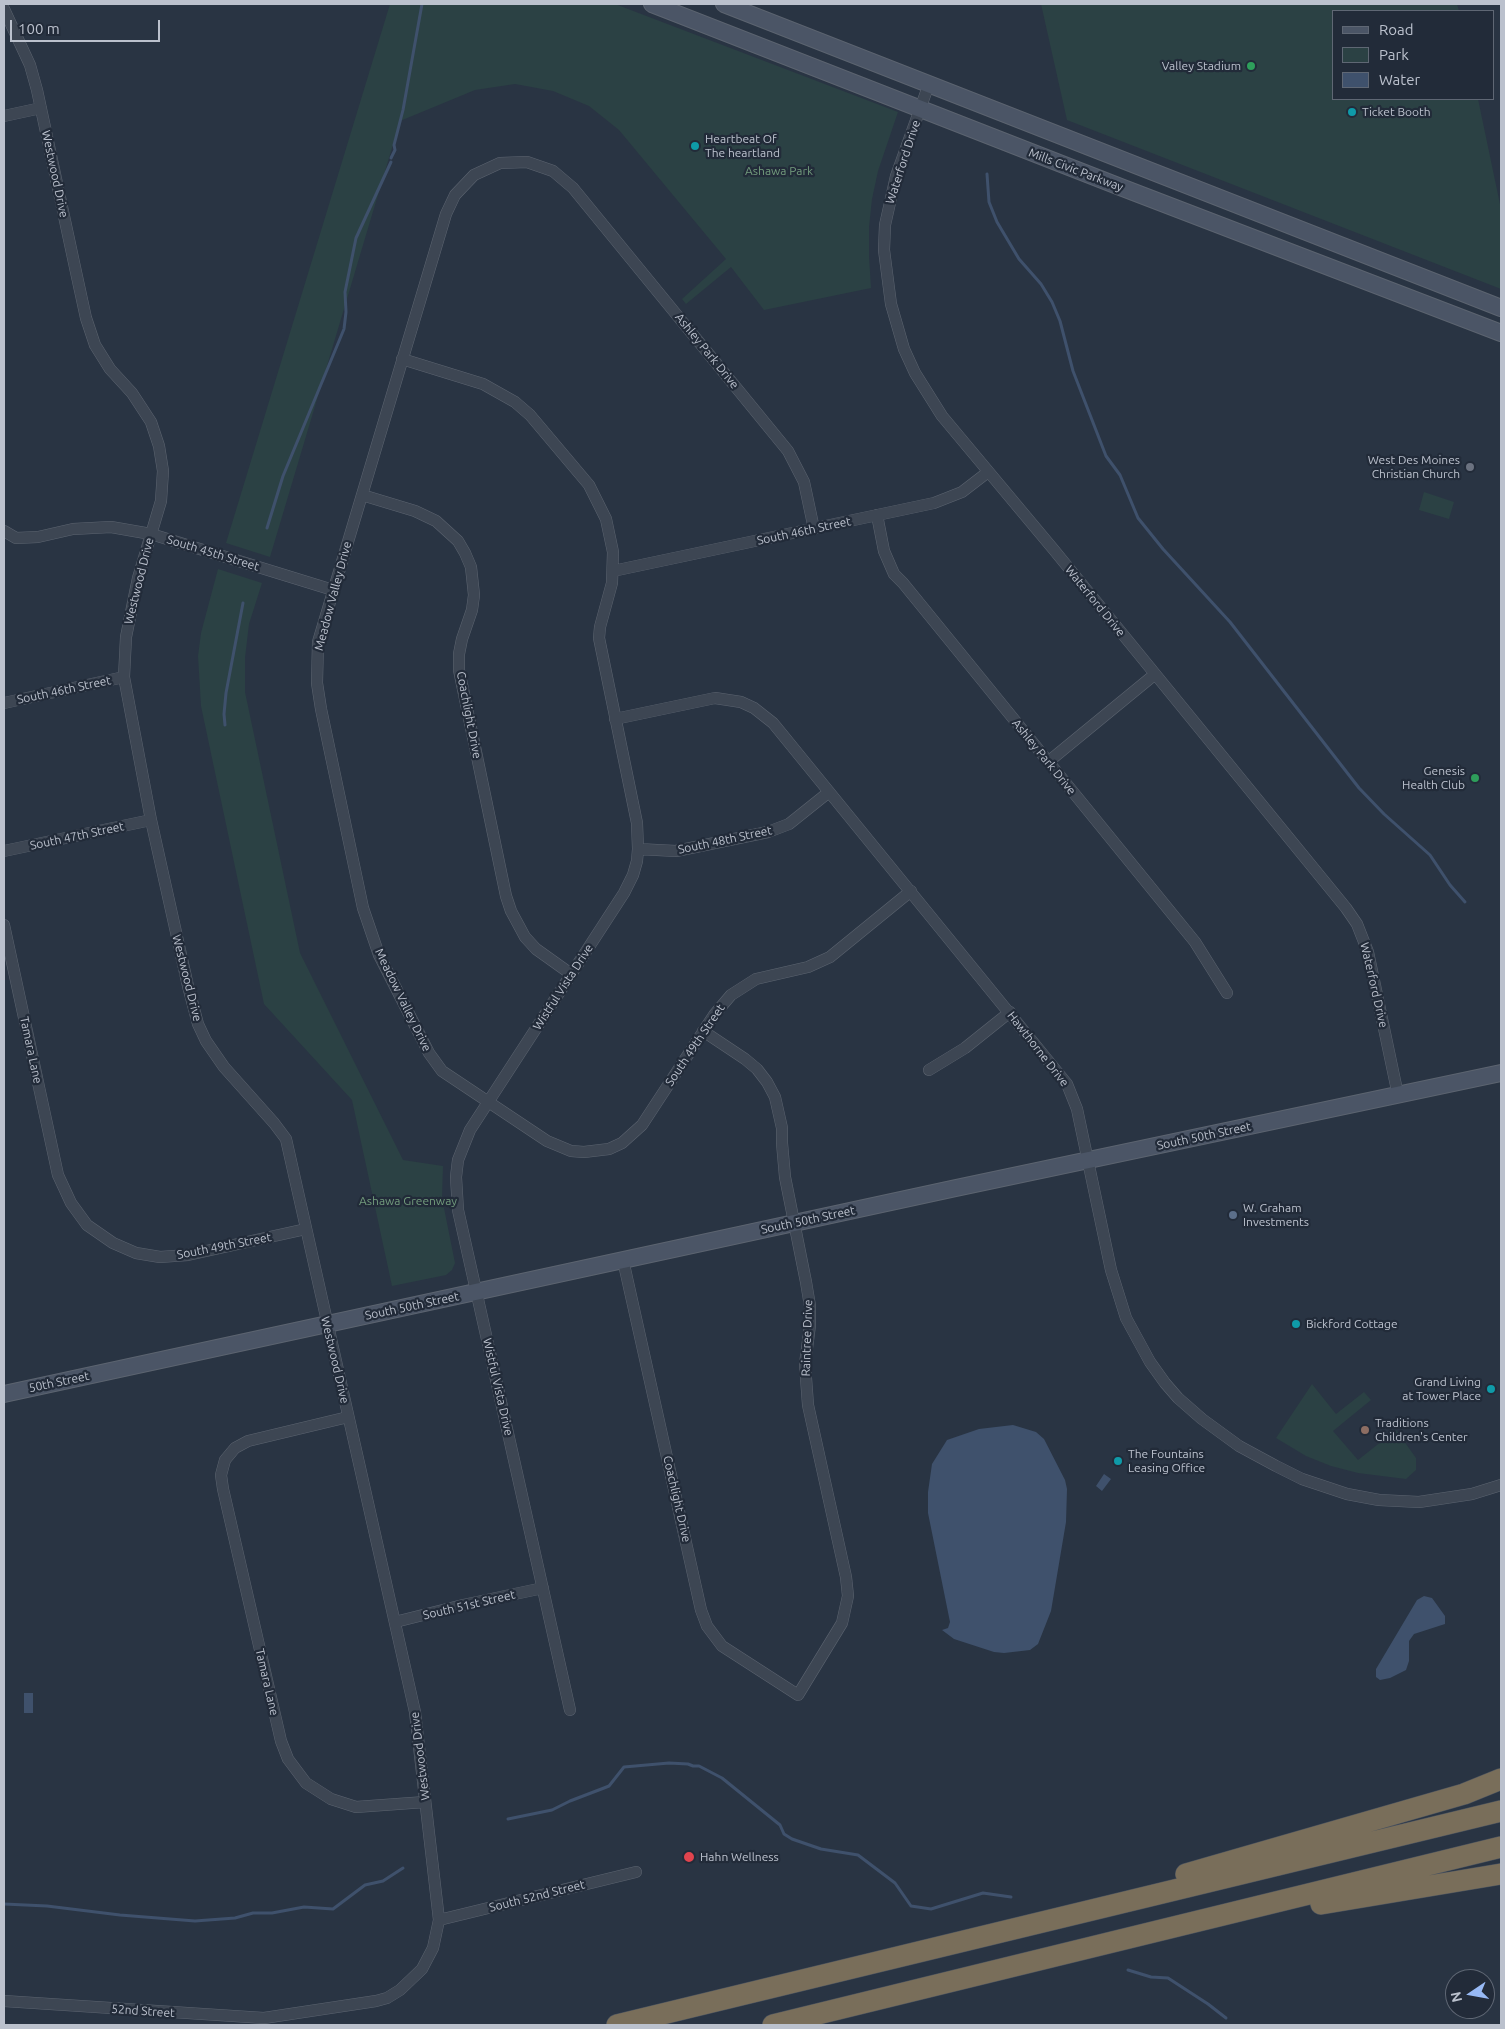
<!DOCTYPE html>
<html>
<head>
<meta charset="utf-8">
<style>
	body { margin:0 }
	#map { position:relative; width:1505px; height:2029px; overflow:hidden; background:#293443; font-family:Ubuntu,sans-serif }
	canvas { display:block }
	.frame { position:absolute; inset:0; border:5px solid #bbc1cd; pointer-events:none }
	.legend { position:absolute; left:1332px; top:10px; width:162px; height:90px; box-sizing:border-box; background:#222b39; border:1px solid #5f6774; margin:0; padding:6px 9px; list-style:none; font-size:15px; color:#bbc1cd }
	.legend li { display:flex; align-items:center; gap:10px; height:25px }
	.legend b { width:25px; border:1px solid #5f6774 }
	.north { position:absolute; left:1445px; top:1969px; width:50px; height:50px; box-sizing:border-box; background:#222b39; border:1px solid #5f6774; border-radius:50%; rotate:258deg; font-size:14px; font-weight:700; line-height:20px; text-align:center; color:#bbc1cd }
	.north::after { content:''; display:block; margin:auto; width:18px; height:22px; background:#97b9f5; clip-path:polygon(50% 0,100% 100%,50% 72%,0 100%) }
	.scale { position:absolute; left:10px; top:20px; width:150px; height:22px; box-sizing:border-box; border:2px solid #bbc1cd; border-top:0; padding-left:6px; font-size:15px; line-height:18px; white-space:nowrap; color:#bbc1cd; -webkit-text-stroke:4px #222b39; paint-order:stroke }
</style>
</head>
<body>
<div id="map">
<canvas width="1505" height="2029"></canvas>
<div class="frame"></div>
<ul class="legend">
<li><b style="height:6px;background:#4b5566"></b>Road</li>
<li><b style="height:14px;background:#2b4144"></b>Park</li>
<li><b style="height:14px;background:#3f516c"></b>Water</li>
</ul>
<div class="north">N</div>
<div class="scale">100 m</div>
</div>
<script>
const ctx = document.querySelector('canvas').getContext('2d');
ctx.lineJoin = 'round';
function paint(path, color) { ctx.fillStyle = color; ctx.fill(path, 'evenodd'); }
const toPath = rows => new Path2D(rows.map(r => 'M' + r).join(''));
function stroke(path, color, width, dash) { ctx.strokeStyle = color; ctx.lineWidth = width; ctx.lineCap = dash ? 'butt' : 'round'; ctx.setLineDash(dash || []); ctx.stroke(path); }
function label(font, color, halo, rows, align = 'center') {
  ctx.font = font + ' Ubuntu,sans-serif'; ctx.lineWidth = 4.5; ctx.setLineDash([]); ctx.textBaseline = 'middle'; ctx.strokeStyle = halo; ctx.fillStyle = color; for (const [text, x, y, turn = 0] of rows) {
    ctx.save(); ctx.translate(x, y); ctx.rotate((+turn || 0) * Math.PI / 180); ctx.textAlign = isNaN(turn) ? turn : align; if (halo) ctx.strokeText(text, 0, 0); ctx.fillText(text, 0, 0); ctx.restore();
  }
}
paint(toPath([
	[390,4,615,4,898,112,878,171,872,199,869,227,869,256,871,288,764,310,731,267,686,304,682,299,726,259,619,130,589,106,553,91,515,84,475,90,400,121,270,557,226,543],
	[1041,4,1457,4,1459,11,1334,11,1334,99,1478,99,1501,209,1501,289,1067,120],
	[1424,492,1454,502,1449,519,1419,510],
	[218,569,262,583,249,624,245,658,245,692,300,953,403,1160,443,1166,442,1198,455,1263,452,1270,446,1275,392,1286,352,1100,264,1004,201,706,198,656,201,633],
	[1312,1384,1336,1414,1364,1392,1371,1400,1333,1431,1358,1460,1396,1430,1416,1458,1416,1470,1406,1479,1358,1473,1331,1466,1306,1456,1276,1438]
]), '#2b4144');
paint(toPath([
	[1013,1425,1036,1432,1044,1439,1065,1480,1067,1489,1066,1522,1051,1611,1038,1644,1030,1650,1004,1653,994,1652,954,1639,942,1630,948,1628,950,1622,928,1513,928,1492,932,1464,947,1440,979,1429],
	[1104,1474,1111,1479,1102,1491,1096,1486],
	[1424,1596,1432,1598,1445,1616,1445,1624,1414,1634,1409,1641,1409,1661,1406,1670,1390,1678,1380,1680,1376,1677,1376,1669,1417,1600],
	[24,1693,33,1693,33,1713,24,1713]
]), '#3f516c');
stroke(toPath([
	[391,158,395,150,394,145,403,110,422,4],
	[987,174,989,202,997,222,1019,259,1041,284,1052,302,1060,321,1073,371,1106,456,1120,475,1138,518,1163,549,1230,622,1359,788,1384,814,1430,855,1450,885,1465,902],
	[267,528,283,476,344,329,346,312,345,292,356,238,391,162],
	[225,725,224,714,226,693,243,603],
	[508,1819,552,1810,570,1801,604,1788,609,1786,624,1767,669,1763,688,1764,693,1766,699,1766,722,1778,780,1825,784,1834,792,1839,821,1849,858,1855,895,1883,911,1906,931,1909,983,1893,1011,1897],
	[4,1904,47,1906,120,1915,195,1921,235,1918,253,1913,272,1913,304,1907,333,1909,365,1885,383,1881,403,1868],
	[1128,1970,1151,1977,1168,1978,1208,2004,1226,2018]
]), '#3f516c', 3);
const minor = toPath([
	[4,9,30,65,37,90,76,272,86,318,95,345,110,369,132,393,151,422,159,446,163,471,161,501,138,578,126,637,124,677,151,820,188,986,198,1024,206,1041,224,1067,274,1123,286,1139,415,1712,439,1920,433,1948,422,1969,400,1990,387,1998,376,2001,264,2018,4,2001],
	[929,84,896,176,885,225,884,250,891,304,904,349,915,373,942,416,1054,550,1346,908,1357,924,1368,952,1398,1095],
	[4,116,41,108],
	[402,359,483,384,515,402,530,415,589,485,606,519,613,552,612,583,600,627,599,638,637,823,638,849,637,861,633,875,624,893,470,1130,458,1160,456,1177,458,1210,570,1710],
	[362,495,415,511,436,521,458,541,465,553,471,567,474,595,472,610,462,639,459,654,459,670,506,896,511,911,525,937,536,949,571,974],
	[877,515,884,551,894,574,903,583,1195,942,1227,993],
	[814,529,804,482,788,451,573,188,553,171,527,162,500,163,474,175,455,195,446,214,318,642,317,683,321,709,363,908,379,955,429,1053,442,1071,547,1141,571,1151,584,1152,609,1149,622,1143,642,1125,714,1015,731,995,756,979,808,967,830,957,911,891],
	[4,531,16,538,38,537,73,529,111,527,151,534,333,590],
	[613,571,934,503,962,492,988,472],
	[4,703,124,677],
	[615,719,715,698,741,702,754,708,773,723,1067,1084,1077,1109,1111,1270,1126,1318,1150,1362,1165,1383,1178,1398,1202,1419,1239,1446,1276,1466,1302,1479,1347,1494,1379,1500,1419,1502,1472,1494,1501,1485],
	[1048,762,1154,675],
	[638,849,676,851,768,832,789,824,829,792],
	[4,851,151,820],
	[4,925,58,1175,71,1203,87,1225,113,1243,136,1253,160,1257,188,1255,306,1229],
	[929,1070,965,1048,1010,1012],
	[623,1260,701,1610,707,1626,722,1646,798,1695,842,1623,848,1596,846,1577,808,1405,805,1364,810,1325,810,1306,806,1282,785,1177,782,1143,782,1128,775,1097,767,1082,757,1069,745,1059,703,1031],
	[348,1417,248,1441,235,1448,225,1460,221,1475,223,1489,281,1741,288,1759,306,1783,331,1799,356,1807,425,1802],
	[395,1622,463,1605,543,1588],
	[439,1920,636,1872]
]);
const secondary = toPath([
	[652,4,1123,188,1501,333],
	[724,4,1501,308],
	[4,1394,956,1188,1501,1073]
]);
const motorway = toPath([
	[1186,1874,1464,1794,1501,1779],
	[1321,1904,1501,1874],
	[617,2025,1501,1811],
	[773,2025,1501,1847]
]);
stroke(minor, '#5c6470', 12);
stroke(secondary, '#5c6470', 18);
stroke(motorway, '#48515e', 22);
stroke(minor, '#3d4653', 11);
stroke(secondary, '#4b5566', 16);
stroke(motorway, '#796e5a', 21);
for (const [x, y, r, color] of [
	[1251,66,5,"#2e9e5b"],
	[1352,112,5,"#0f9aa8"],
	[695,146,5,"#0f9aa8"],
	[1470,467,5,"#6b7280"],
	[1475,778,5,"#2e9e5b"],
	[1233,1215,5,"#5c6f8a"],
	[1296,1324,5,"#0f9aa8"],
	[1491,1389,5,"#0f9aa8"],
	[1365,1430,5,"#8d6e63"],
	[1118,1461,5,"#0f9aa8"],
	[689,1857,6,"#e0444e"]
]) { const dot = new Path2D(); dot.arc(x, y, r, 0, 2 * Math.PI); ctx.fillStyle = color; ctx.fill(dot); stroke(dot, '#222b39', 2); }
label('12px', '#bbc1cd', '#222b39', [
	["Valley Stadium",1241,66,"right"],
	["Ticket Booth",1362,112],
	["Heartbeat Of",705,139],
	["The heartland",705,153],
	["West Des Moines",1460,460,"right"],
	["Christian Church",1460,474,"right"],
	["Genesis",1465,771,"right"],
	["Health Club",1465,785,"right"],
	["W. Graham",1243,1208],
	["Investments",1243,1222],
	["Bickford Cottage",1306,1324],
	["Grand Living",1481,1382,"right"],
	["at Tower Place",1481,1396,"right"],
	["Traditions",1375,1423],
	["Children's Center",1375,1437],
	["The Fountains",1128,1454],
	["Leasing Office",1128,1468],
	["Hahn Wellness",700,1857]
], 'left');
label('12px', '#bbc1cd', '#222b39', [
	["Waterford Drive",903,162,-72],
	["Mills Civic Parkway",1076,170,21],
	["Westwood Drive",55,174,78],
	["Ashley Park Drive",707,351,51],
	["South 46th Street",804,531,-12],
	["South 45th Street",213,553,17],
	["Westwood Drive",139,581,-76],
	["Meadow Valley Drive",333,596,-75],
	["Waterford Drive",1095,601,51],
	["South 46th Street",64,690,-12],
	["Coachlight Drive",469,715,79],
	["Ashley Park Drive",1044,757,51],
	["South 47th Street",77,836,-12],
	["South 48th Street",725,840,-12],
	["Westwood Drive",187,978,76],
	["Waterford Drive",1374,985,77],
	["Wistful Vista Drive",563,987,-57],
	["Meadow Valley Drive",403,1000,64],
	["South 49th Street",695,1045,-56],
	["Hawthorne Drive",1038,1049,52],
	["Tamara Lane",31,1050,78],
	["South 50th Street",1204,1136,-12],
	["South 50th Street",808,1220,-12],
	["South 49th Street",224,1246,-11],
	["South 50th Street",412,1306,-12],
	["Raintree Drive",807,1338,-88],
	["Westwood Drive",335,1360,77],
	["50th Street",59,1382,-12],
	["Wistful Vista Drive",498,1387,77],
	["Coachlight Drive",677,1499,77],
	["South 51st Street",469,1605,-13],
	["Tamara Lane",267,1682,77],
	["Westwood Drive",420,1756,-97],
	["South 52nd Street",537,1896,-14],
	["52nd Street",143,2011,4]
]);
label('12px', '#739c7d', '#222b39', [
	["Ashawa Park",779,171],
	["Ashawa Greenway",408,1201]
]);
</script>
</body>
</html>
